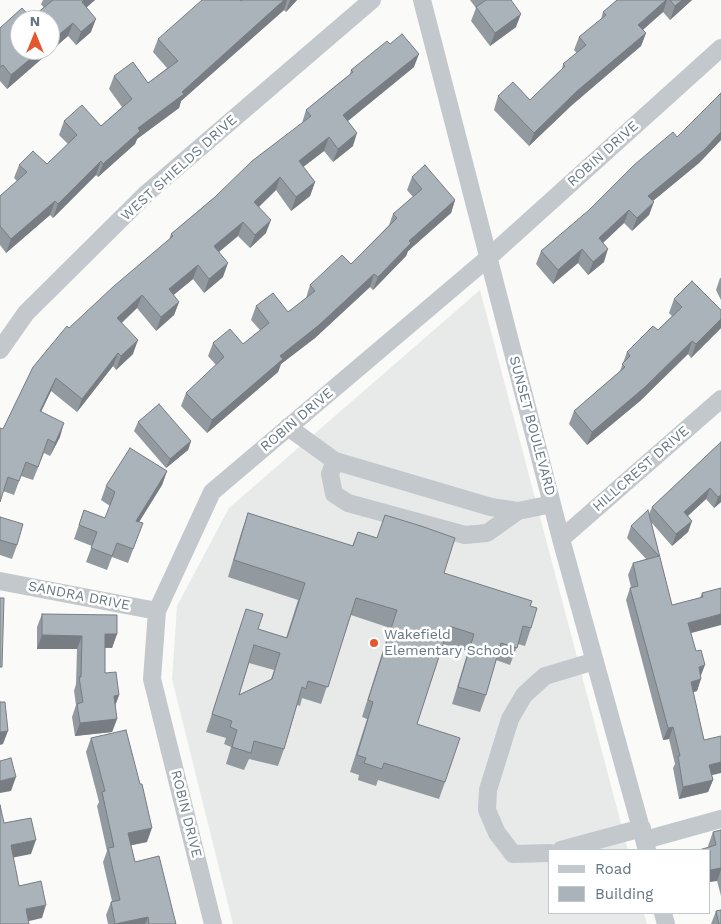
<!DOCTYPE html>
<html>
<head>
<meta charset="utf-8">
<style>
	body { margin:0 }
	#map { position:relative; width:721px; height:924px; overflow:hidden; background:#fafaf8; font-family:"Work Sans",sans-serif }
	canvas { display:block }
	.legend { position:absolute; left:548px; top:849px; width:162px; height:65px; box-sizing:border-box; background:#fff; border:1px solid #c1c8cd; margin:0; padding:6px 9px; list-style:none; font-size:15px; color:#657683 }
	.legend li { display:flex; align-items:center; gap:10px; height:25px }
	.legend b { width:25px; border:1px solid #c1c8cd }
	.north { position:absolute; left:10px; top:10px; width:50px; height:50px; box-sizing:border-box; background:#fff; border:1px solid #c1c8cd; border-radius:50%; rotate:0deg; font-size:14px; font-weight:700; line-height:20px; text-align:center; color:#657683 }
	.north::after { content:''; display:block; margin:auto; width:18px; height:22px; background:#e4572e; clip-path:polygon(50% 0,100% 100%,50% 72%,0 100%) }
</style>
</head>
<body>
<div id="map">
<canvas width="721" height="924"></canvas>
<ul class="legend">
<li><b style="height:6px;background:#c3c8cc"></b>Road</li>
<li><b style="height:14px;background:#aab3b9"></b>Building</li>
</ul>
<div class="north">N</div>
</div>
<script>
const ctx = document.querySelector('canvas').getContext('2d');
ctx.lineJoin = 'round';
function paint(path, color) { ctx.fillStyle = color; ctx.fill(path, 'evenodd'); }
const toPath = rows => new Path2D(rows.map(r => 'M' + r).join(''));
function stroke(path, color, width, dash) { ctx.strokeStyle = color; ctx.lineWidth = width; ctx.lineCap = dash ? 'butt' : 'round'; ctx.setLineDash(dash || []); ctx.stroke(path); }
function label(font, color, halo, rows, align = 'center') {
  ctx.font = font + ' "Work Sans",sans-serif'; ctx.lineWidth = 5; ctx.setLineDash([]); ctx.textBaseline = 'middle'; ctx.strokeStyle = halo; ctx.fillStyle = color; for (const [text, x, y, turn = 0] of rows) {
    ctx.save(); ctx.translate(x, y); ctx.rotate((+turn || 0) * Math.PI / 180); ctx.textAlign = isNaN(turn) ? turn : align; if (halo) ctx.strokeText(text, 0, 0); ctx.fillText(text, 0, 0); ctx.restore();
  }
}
paint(toPath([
	[480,290,628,850,550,850,550,913,644,913,647,924,233,924,172,679,177,606,229,508]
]), '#e8e9e9');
stroke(toPath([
	[422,0,561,539,647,850],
	[0,350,26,313,147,193,372,0],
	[288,427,335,461,491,507,518,511,552,504],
	[335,461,330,474,334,494,348,503,465,535,487,533,518,511],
	[561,539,721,399],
	[0,581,157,611],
	[645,840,721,819],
	[561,850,642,828],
	[550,853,513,854,497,833,487,810,488,790,510,719,524,695,545,676,595,661],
	[663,913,666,924],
	[213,924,152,679,157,611,212,492,488,258,721,48]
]), '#c3c8cc', 18);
paint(toPath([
	[43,0,95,0,86,7,91,32,76,45,68,36,7,89,0,81,0,28,31,18,44,8,41,4],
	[243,0,297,0,286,12,284,10,181,101,179,108,137,139,135,144,98,177,96,175,53,218,50,215,6,253,0,245,0,196,17,181,14,178,19,165,47,164,68,144,59,135,64,121,101,126,122,107,109,89,114,76,148,83,167,68,153,52,158,39],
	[470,0,511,0,516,27,490,46,471,21,476,8],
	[617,0,692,0,670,20,663,12,643,30,646,33,641,46,572,105,529,146,494,110,498,96,530,100,562,69,563,64,577,53,574,50,579,37,601,19,603,12],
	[390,44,414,67,348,121,353,146,333,162,324,151,303,167,315,182,310,196,291,211,276,190,259,207,266,233,250,248,238,236,219,252,223,277,204,293,193,279,173,295,179,302,174,315,156,331,137,308,122,323,133,354,116,370,113,366,77,412,51,391,41,412,60,437,50,456,44,453,33,480,21,476,14,495,3,491,3,429,69,328,169,240,171,234,302,123,306,110,350,74,351,70],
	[721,93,721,140,699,163,653,201,649,215,632,231,624,223,603,243,604,262,588,275,578,263,553,284,536,264,541,251,677,137],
	[412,177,455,200,451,213,408,251,406,256,373,290,370,287,315,338,281,364,278,372,207,433,181,406,186,393,216,365,208,356,213,343,243,344,260,330,251,320,256,306,288,312,306,298,310,285,351,264,389,225,393,214,413,197,407,190],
	[720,278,721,278,721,300,716,290],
	[674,299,721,310,721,328,691,358,688,354,640,401,587,445,569,424,574,411,620,371,627,352,658,330,672,316,669,313],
	[138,422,191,441,188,450,166,468,134,431],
	[721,442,721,502,714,508,706,499,688,516,692,521,688,532,672,546,651,522,672,605,700,598,702,593,721,588,691,633,701,676,697,691,693,692,713,780,708,792,679,799,673,768,675,764,669,739,663,740,626,600,630,588,631,587,628,575,633,563,646,559,627,538,631,526,649,514,652,507],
	[167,471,162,485,139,522,143,523,128,563,112,557,107,570,86,562,92,546,74,539,84,510,105,518,110,506,101,500,106,486],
	[248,513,352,546,358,532,377,538,385,515,444,573,530,606,531,628,525,646,518,644,510,665,496,660,486,695,480,712,452,704,468,651,443,644,417,724,445,782,439,799,378,780,376,786,358,780,359,775,350,772,367,719,362,717,390,628,351,615,321,704,302,698,300,706,297,705,284,749,278,766,249,759,244,770,226,764,231,747,224,744,226,738,206,732,246,609,258,629,286,638,298,600,228,577,242,530],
	[249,663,274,670,271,679,239,695],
	[0,517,17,545,12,559,0,555],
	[42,614,117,634,112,648,105,648,105,673,119,695,115,706,117,719,112,732,75,736,72,717,76,705,74,691,76,684,77,649,37,649,37,627],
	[91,738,147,842,131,845,135,862,176,924,108,924,106,915,111,902,112,901,103,862,107,851,97,806,99,802,86,752],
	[721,830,721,896,708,846,713,832],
	[716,911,721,924,711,924]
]), '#929a9f');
paint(toPath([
	[84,0,95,0,77,16,82,2],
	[284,0,287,0,284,10,181,101,179,108,137,139,135,144,98,177,103,164,138,128,182,92],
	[290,0,297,0,286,12],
	[666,0,667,0,663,12,633,38,638,25],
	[682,0,692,0,670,20,675,6],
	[521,14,516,27,490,46,495,33],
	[96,19,91,32,76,45,81,32],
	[73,23,68,36,7,89,11,75,41,50,50,50,50,42],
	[646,33,641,46,572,105,529,146,534,133,577,91],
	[419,54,414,67,338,129,343,115],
	[721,132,721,140,699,163,643,209,648,196],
	[357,133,353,146,333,162,338,149],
	[329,137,324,151,294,174,299,161],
	[101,161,96,175,53,218,58,204],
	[280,177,276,190,249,216,254,202],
	[315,182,310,196,291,211,296,197],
	[455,200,451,213,408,251,406,256,373,290,378,277,409,241],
	[55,201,50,215,6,253,11,239],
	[654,202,649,215,632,231,637,218],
	[629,210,624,223,594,251,599,238],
	[271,220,266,233,250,248,255,235],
	[243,222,238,236,209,260,214,246],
	[582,249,578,263,553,284,558,270],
	[608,249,604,262,588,275,593,262],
	[228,263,223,277,204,293,209,279],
	[198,265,193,279,164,303,169,289],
	[374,274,370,287,315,338,281,364,278,372,207,433,212,420,280,356],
	[142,295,137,308,112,331,117,318],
	[179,302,174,315,156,331,161,317],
	[721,319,721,328,691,358,696,344],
	[138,340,133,354,116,370,121,356],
	[692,341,688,354,640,401,587,445,592,432],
	[118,353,113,366,77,412,82,399],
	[56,378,51,391,35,424,40,411],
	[64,423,60,437,50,456,55,443],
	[191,441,188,450,166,468,170,459],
	[167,471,162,485,131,535,136,521],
	[710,488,706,499,680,523,684,512],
	[721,495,721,502,714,508,718,497],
	[692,521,688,532,672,546,676,534],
	[721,614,721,625,684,635,688,623],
	[105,634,117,634,112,648,100,647],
	[42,635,82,636,77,649,37,649],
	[705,665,700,678,699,667],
	[701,679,697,691,687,694,691,682],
	[119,695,114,709,114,696],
	[117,719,112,732,75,736,80,723],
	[673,727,669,739,663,740,668,728],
	[8,731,3,744,0,745,0,732],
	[721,762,721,773,704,777,709,765],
	[16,777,11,791,0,793,0,781],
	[713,780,708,792,679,799,683,787],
	[152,828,147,842,123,847,128,833],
	[36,840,31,854,6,859,11,845],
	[721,868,721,870,717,881,710,882,710,870],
	[46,905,42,918,21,923,26,909],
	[148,917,145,924,115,924]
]), '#777d82');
const building = toPath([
	[53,0,84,0,82,2,96,19,81,32,73,23,50,42,50,20,20,20,20,50,41,50,11,75,3,65,0,67,0,28,22,8,31,18,53,0],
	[202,0,240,0,241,1,243,0,284,0,182,92,184,94,138,128,140,131,103,164,101,161,58,204,55,201,11,239,0,226,0,196,27,172,19,165,33,151,47,164,77,135,64,121,82,105,101,126,132,99,114,76,133,62,148,83,178,61,158,39,202,0],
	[486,0,511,0,521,14,495,33,476,7,486,0],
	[617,0,666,0,638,25,646,33,577,91,534,133,498,96,513,82,530,100,565,66,563,64,586,45,579,37,606,15,603,12,617,0],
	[670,0,682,0,675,6,670,0],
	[402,34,419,54,343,115,357,133,338,149,329,137,299,161,315,182,296,197,280,177,254,202,271,220,255,235,243,222,214,246,228,263,209,279,198,265,169,289,179,302,161,317,142,295,117,318,138,340,121,356,118,353,82,399,56,378,40,411,64,423,55,443,48,439,38,467,26,462,19,481,8,477,0,502,0,428,3,429,33,367,67,326,69,328,114,286,173,236,171,234,215,197,252,161,311,116,306,110,353,72,351,70,387,41,390,44,402,34],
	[721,93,721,132,704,150,648,196,654,202,637,218,629,210,599,238,608,249,593,262,582,249,558,270,541,251,589,210,634,165,673,132,677,137,721,93],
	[425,165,455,200,409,241,411,243,378,277,374,274,319,325,280,356,283,359,212,420,186,393,224,357,213,343,230,329,243,344,269,323,256,306,273,293,288,312,315,291,310,285,342,255,351,264,397,218,393,214,422,189,412,177,425,165],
	[692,281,721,310,721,319,696,344,692,341,645,387,592,432,574,411,625,367,622,364,630,356,627,352,653,326,658,330,682,307,674,299,692,281],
	[159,404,191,441,170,459,138,422,159,404],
	[721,442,721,495,718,497,710,488,684,512,692,521,676,534,652,507,721,442],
	[130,448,167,471,136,521,143,523,133,549,117,543,112,556,91,548,97,532,79,525,84,510,105,518,115,492,106,486,130,448],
	[648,510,672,605,703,597,702,593,721,588,721,614,688,623,696,651,701,650,705,665,699,667,701,679,691,682,704,740,721,736,721,762,709,765,713,780,683,787,678,756,680,756,673,727,668,728,630,588,638,586,633,563,659,556,631,526,648,510],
	[248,513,353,546,358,532,377,538,385,515,421,526,455,538,444,573,532,601,530,606,537,608,531,628,523,626,517,648,501,643,486,695,458,687,474,634,449,626,417,724,460,738,445,782,384,763,382,769,364,763,366,758,357,755,373,702,368,700,397,610,356,598,328,687,308,681,306,689,302,687,284,749,254,741,251,753,232,747,237,730,230,727,232,721,212,714,246,609,263,614,258,629,287,638,305,583,234,560,248,513],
	[254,645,280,653,272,679,239,695,254,645],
	[0,517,23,524,17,545,0,540,0,517],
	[0,598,4,598,2,667,0,667,0,598],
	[42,614,117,615,117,634,105,634,105,673,116,672,119,695,114,696,117,719,80,723,77,704,83,702,79,677,81,677,82,636,42,635,42,614],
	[0,702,5,702,8,731,0,732,0,702],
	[126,730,140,784,142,784,152,828,128,833,135,862,159,856,176,924,149,924,148,917,115,924,111,902,120,900,108,848,114,847,102,792,105,791,91,738,126,730],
	[11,758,16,777,0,781,0,761,11,758],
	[0,805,4,823,31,818,36,840,11,845,19,886,41,881,46,905,26,909,29,924,0,924,0,805],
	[721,830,721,868,710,870,710,850,699,850,716,845,713,832,721,830],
	[721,910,721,924,719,924,716,911,721,910]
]);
paint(building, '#aab3b9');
stroke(building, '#777d82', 1);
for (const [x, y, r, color] of [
	[374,643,5,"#e4572e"]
]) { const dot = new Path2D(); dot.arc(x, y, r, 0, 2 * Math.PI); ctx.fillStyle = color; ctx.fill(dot); stroke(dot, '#fff', 2); }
label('14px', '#657683', '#fff', [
	["ROBIN DRIVE",603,154,-42],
	["WEST SHIELDS DRIVE",179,168,-42],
	["ROBIN DRIVE",297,420,-40],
	["SUNSET BOULEVARD",532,426,75],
	["HILLCREST DRIVE",641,469,-41],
	["SANDRA DRIVE",79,596,11],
	["ROBIN DRIVE",186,814,76]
]);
label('14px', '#657683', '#fff', [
	["Wakefield",384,635],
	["Elementary School",384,651]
], 'left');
</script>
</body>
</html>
